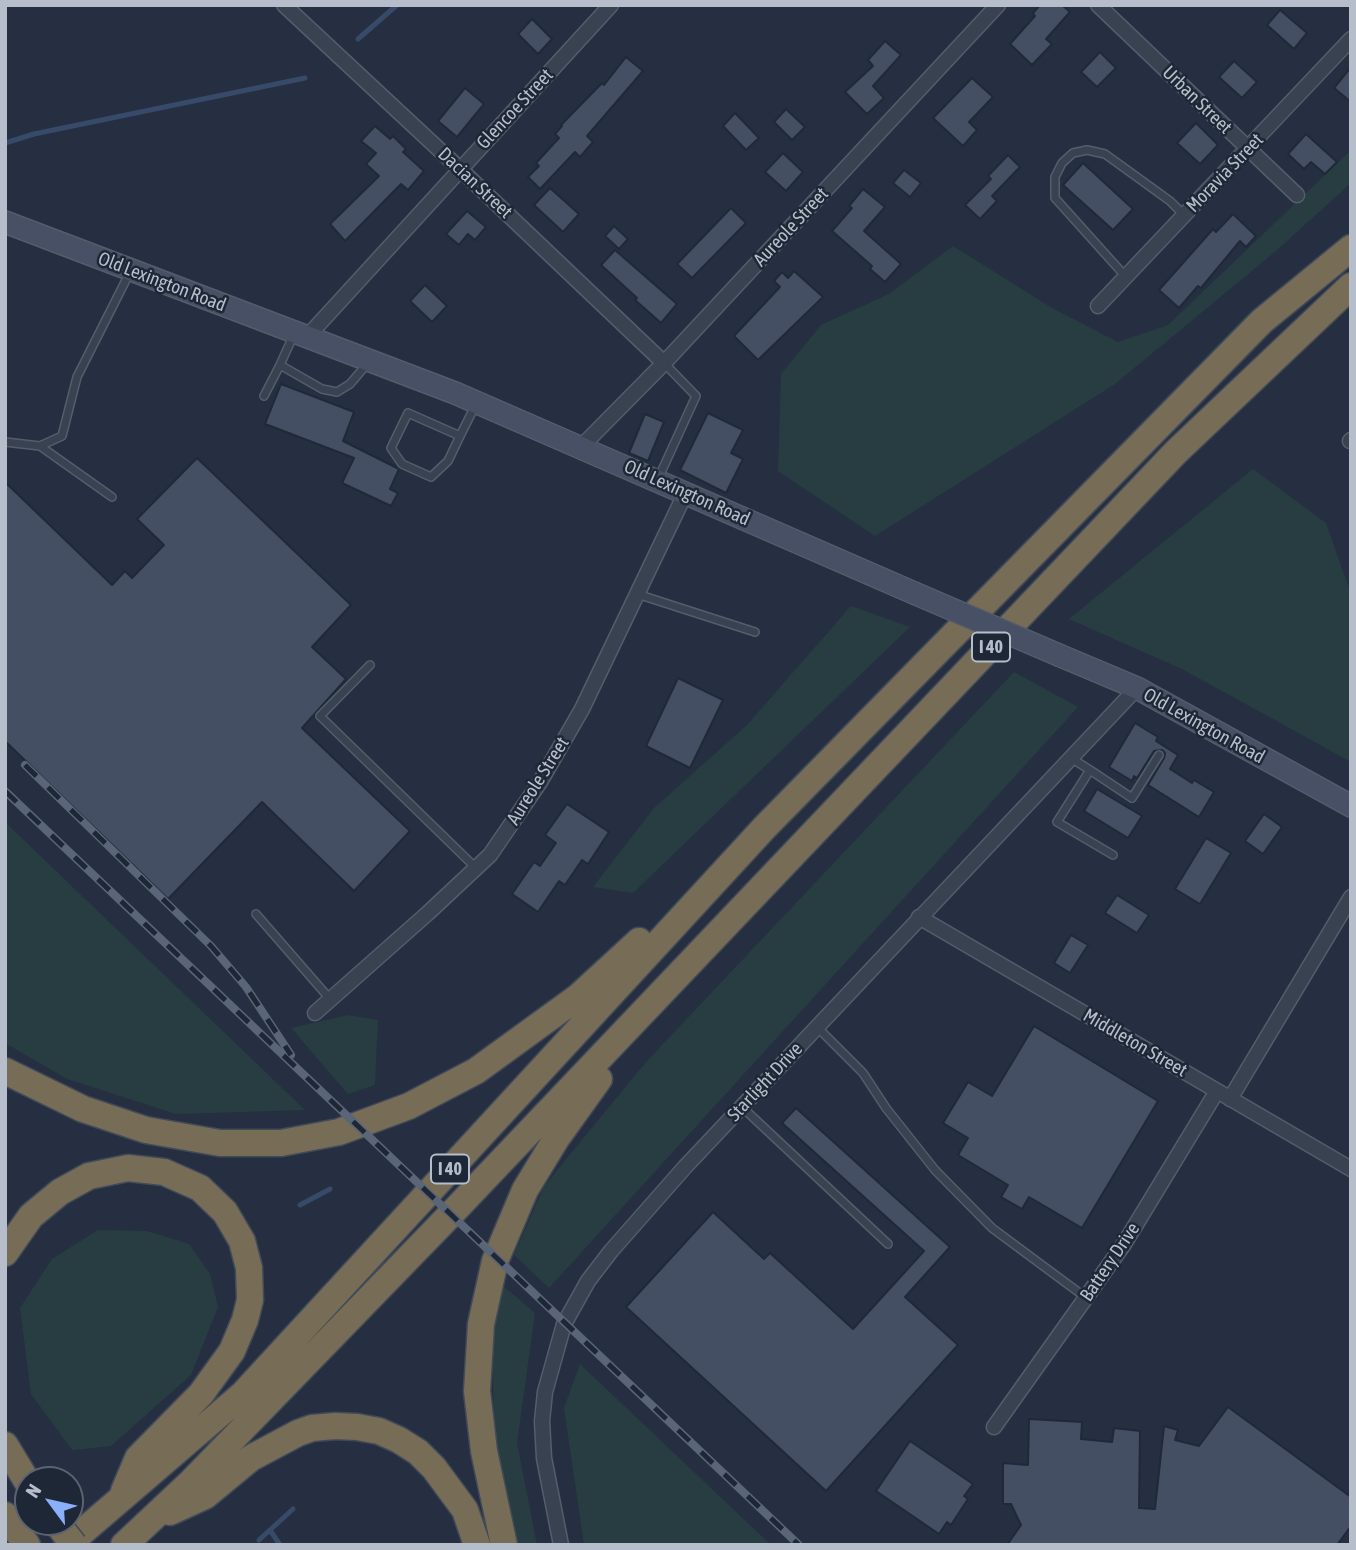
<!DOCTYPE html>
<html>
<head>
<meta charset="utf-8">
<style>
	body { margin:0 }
	#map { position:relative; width:1356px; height:1550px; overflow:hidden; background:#252f41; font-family:"Asap Condensed",sans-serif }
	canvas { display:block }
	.frame { position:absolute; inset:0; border:7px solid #b6bdcb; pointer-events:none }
	.north { position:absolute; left:14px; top:1466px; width:70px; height:70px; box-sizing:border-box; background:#1e2736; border:2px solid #5b6372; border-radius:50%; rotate:303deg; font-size:19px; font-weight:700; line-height:28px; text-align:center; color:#b6bdcb }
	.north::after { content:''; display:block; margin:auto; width:24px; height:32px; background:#8bb0fb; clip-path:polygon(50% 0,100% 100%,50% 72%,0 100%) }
</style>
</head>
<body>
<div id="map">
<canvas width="1356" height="1550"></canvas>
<div class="frame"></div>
<div class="north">N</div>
</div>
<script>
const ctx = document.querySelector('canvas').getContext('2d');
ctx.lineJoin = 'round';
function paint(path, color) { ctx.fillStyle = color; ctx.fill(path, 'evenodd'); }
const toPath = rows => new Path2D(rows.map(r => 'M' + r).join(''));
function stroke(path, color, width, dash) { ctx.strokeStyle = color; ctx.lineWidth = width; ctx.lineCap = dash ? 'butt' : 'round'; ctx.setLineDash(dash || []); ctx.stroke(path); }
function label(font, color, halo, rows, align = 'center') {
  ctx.font = font + ' "Asap Condensed",sans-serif'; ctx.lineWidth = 5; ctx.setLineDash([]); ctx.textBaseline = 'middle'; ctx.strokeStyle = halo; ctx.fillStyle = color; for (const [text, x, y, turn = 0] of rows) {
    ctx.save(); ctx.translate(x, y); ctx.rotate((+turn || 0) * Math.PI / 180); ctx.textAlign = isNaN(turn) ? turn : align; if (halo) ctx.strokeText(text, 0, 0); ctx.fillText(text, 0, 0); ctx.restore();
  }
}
paint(toPath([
	[1351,150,1351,183,1276,251,1115,384,875,536,778,471,781,374,821,325,889,294,953,246,1052,308,1118,342,1168,325],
	[1253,469,1326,523,1351,594,1351,762,1182,669,1069,619],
	[851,606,910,627,633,893,593,887,654,808,746,726],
	[1014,672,1078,707,549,1288,514,1255,544,1186,646,1062],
	[5,822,305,1110,176,1114,67,1079,5,1043],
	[348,1015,378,1020,375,1085,348,1094,291,1028],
	[98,1230,147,1231,189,1244,210,1274,218,1307,191,1375,111,1446,72,1450,31,1394,20,1308,52,1259],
	[500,1283,535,1313,517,1443,537,1545,517,1545,494,1432,492,1335],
	[580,1364,771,1545,584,1545,564,1408]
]), '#273d42');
stroke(toPath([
	[358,39,397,5],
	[5,143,34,134,305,78],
	[300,1205,330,1189],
	[270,1530,280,1545],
	[259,1540,293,1509]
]), '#384a69', 5);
const building = toPath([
	[1040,5,1062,5,1070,12,1046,39,1052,44,1032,65,1010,44,1035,16,1033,13,1040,5],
	[1280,10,1307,33,1294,49,1267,25,1280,10],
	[532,19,552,39,538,54,518,34,532,19],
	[885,41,901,55,873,86,884,98,867,114,845,92,873,66,868,60,885,41],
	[1100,52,1116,68,1097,87,1081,72,1100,52],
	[626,57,643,71,587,136,593,142,580,157,575,152,540,189,528,177,539,166,536,163,559,138,555,134,562,126,561,125,602,83,604,85,626,57],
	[1234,61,1257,82,1242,98,1219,77,1234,61],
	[1351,67,1351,102,1334,88,1351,67],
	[972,78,993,97,969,122,977,130,963,146,933,118,972,78],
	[465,88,484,104,457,137,438,121,465,88],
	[786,109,805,127,792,140,774,122,786,109],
	[735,113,759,138,746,150,723,126,735,113],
	[1196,123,1218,145,1200,164,1177,143,1196,123],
	[375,126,390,139,393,136,406,149,403,152,424,171,408,190,401,184,345,241,330,224,379,176,366,164,376,153,361,141,375,126],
	[1306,134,1337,162,1325,174,1311,162,1304,169,1288,154,1306,134],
	[783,153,803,172,786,191,765,172,783,153],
	[1008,155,1020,167,992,196,997,201,980,219,965,205,991,179,988,176,1008,155],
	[1083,163,1133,209,1113,230,1063,185,1083,163],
	[904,170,921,183,910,197,893,183,904,170],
	[550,188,579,214,563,232,534,205,550,188],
	[863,189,885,207,864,231,901,264,885,282,870,269,872,266,832,231,852,208,849,206,863,189],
	[731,208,746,223,692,278,677,264,731,208],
	[467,211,486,227,475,240,468,234,459,245,446,234,467,211],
	[1233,214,1256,236,1246,247,1240,241,1201,288,1198,286,1179,308,1159,290,1213,229,1216,232,1233,214],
	[614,226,628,239,619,249,605,236,614,226],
	[615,250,677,304,661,323,635,300,637,298,601,265,615,250],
	[794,271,823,297,758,360,734,336,780,287,774,281,782,272,788,278,794,271],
	[425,285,447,306,432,322,410,301,425,285],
	[281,384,354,412,343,441,399,469,390,489,398,493,391,506,342,483,354,458,265,424,281,384],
	[708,413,743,430,731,453,743,459,726,493,680,470,708,413],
	[645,414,664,422,648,461,629,453,645,414],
	[197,458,351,605,312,647,346,679,302,728,410,831,354,891,262,802,168,899,5,741,5,482,112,585,125,571,132,578,164,545,137,519,197,458],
	[678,678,723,700,690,768,646,746,678,678],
	[1135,723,1158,737,1156,741,1178,755,1170,769,1192,783,1194,780,1214,792,1199,817,1148,785,1164,758,1165,753,1162,750,1154,751,1137,778,1134,776,1132,781,1109,767,1135,723],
	[1097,789,1142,816,1128,838,1084,811,1097,789],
	[567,804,609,832,588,864,582,860,565,885,559,881,538,912,512,894,534,862,540,866,556,843,545,835,567,804],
	[1264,814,1282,827,1263,854,1245,841,1264,814],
	[1206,838,1231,853,1200,904,1175,889,1206,838],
	[1117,895,1149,915,1137,933,1105,913,1117,895],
	[1071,935,1088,945,1070,973,1054,963,1071,935],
	[1034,1026,1158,1101,1082,1228,1029,1197,1022,1209,1001,1197,1008,1185,958,1155,968,1138,943,1123,968,1082,992,1096,1034,1026],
	[796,1108,950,1247,905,1297,958,1345,826,1491,626,1307,713,1212,764,1259,770,1253,853,1329,924,1251,782,1123,796,1108],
	[1228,1407,1351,1497,1351,1526,1337,1545,1007,1545,1021,1525,1011,1504,1003,1504,1003,1463,1028,1465,1029,1419,1082,1422,1081,1439,1112,1442,1114,1428,1140,1431,1139,1508,1155,1509,1164,1426,1178,1430,1175,1440,1199,1446,1228,1407],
	[910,1441,973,1484,964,1496,968,1499,951,1525,947,1522,939,1534,876,1491,910,1441]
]);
paint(building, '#444f63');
stroke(building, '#202938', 2);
const lane = toPath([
	[1126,277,1055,198,1055,177,1062,163,1073,153,1087,150,1105,154,1170,201,1184,215],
	[280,365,294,334],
	[264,396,280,365,322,389,337,392,350,384,367,364],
	[460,436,408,413,391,448,402,464,431,477,448,461,460,436,475,406],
	[5,442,40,446,62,436,77,377,129,274],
	[40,446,112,497],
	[658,479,696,396,664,363],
	[637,594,755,632],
	[370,665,320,716,476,868],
	[1071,758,1090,770,1057,822,1113,855],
	[1090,770,1132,798,1159,755],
	[256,914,330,999],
	[817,1027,863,1073,886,1108,935,1170,992,1228,1085,1297],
	[742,1107,888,1244]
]);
const street = toPath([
	[284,5,460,169,664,363],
	[1098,5,1297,195],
	[1098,306,1351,39],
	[307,337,611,5],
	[1350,441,1351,440],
	[581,447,664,363,998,5],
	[919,917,1351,1169],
	[315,1013,428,913,490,855,540,782,582,709,686,492],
	[1230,1099,1351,897],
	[994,1427,1124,1244,1217,1091],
	[561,1545,544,1458,542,1421,545,1392,564,1324,588,1281,611,1251,685,1167,1137,688]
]);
const secondary = toPath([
	[5,222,455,393,914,593],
	[1061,656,1137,688,1351,806]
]);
const highway = toPath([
	[5,1071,83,1109,146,1130,220,1143,281,1143,339,1132,409,1106,476,1071,578,997,639,941],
	[5,1253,31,1216,60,1192,89,1176,128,1168,164,1172,200,1188,225,1212,242,1241,249,1268,250,1300,245,1320,232,1351,201,1394,138,1458,124,1491],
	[5,1445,28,1483],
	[170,1512,205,1496,251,1458,298,1433,312,1428,335,1426,357,1427,379,1431,399,1440,418,1452,434,1468,465,1510,477,1545],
	[5,1515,27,1545],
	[67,1545,243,1394,765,827,1262,321,1351,248],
	[124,1545,190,1483,452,1213,1176,452,1351,286],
	[504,1545,484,1451,477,1391,481,1324,495,1261,525,1190,556,1139,599,1079]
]);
stroke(lane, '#545d6b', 10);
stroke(street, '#545d6b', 17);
stroke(secondary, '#545d6b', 24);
stroke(highway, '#414a58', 29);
stroke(lane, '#394251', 7);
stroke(street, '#394251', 14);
stroke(secondary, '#475064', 21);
stroke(highway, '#776c56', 26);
const rail = toPath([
	[25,765,211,946,246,987,291,1055],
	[5,791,799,1545]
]);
stroke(rail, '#5b6578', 8);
stroke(rail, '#1e2736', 5, [16]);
const secondaryBridge = toPath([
	[914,593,1061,656]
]);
const highwayBridge = toPath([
	[56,1522,74,1545]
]);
stroke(secondaryBridge, '#545d6b', 24, []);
stroke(highwayBridge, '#414a58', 29, []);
stroke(secondaryBridge, '#475064', 21);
stroke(highwayBridge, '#776c56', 26);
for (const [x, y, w] of [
	[991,647,38],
	[450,1169,38]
]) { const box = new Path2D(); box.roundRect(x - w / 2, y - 14.5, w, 29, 5); ctx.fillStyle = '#1e2736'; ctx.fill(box); stroke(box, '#b6bdcb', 2); }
label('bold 18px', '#b6bdcb', null, [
	["I 40",991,647],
	["I 40",450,1169]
]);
label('19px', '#b6bdcb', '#1e2736', [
	["Urban Street",1197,100,44],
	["Glencoe Street",515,109,-47],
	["Moravia Street",1225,173,-46],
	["Dacian Street",475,183,43],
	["Aureole Street",791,227,-47],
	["Old Lexington Road",162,282,21],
	["Old Lexington Road",687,493,24],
	["Old Lexington Road",1204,726,29],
	["Aureole Street",538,781,-58],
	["Middleton Street",1135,1043,30],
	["Starlight Drive",765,1082,-47],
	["Battery Drive",1110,1262,-56]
]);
</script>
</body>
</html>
